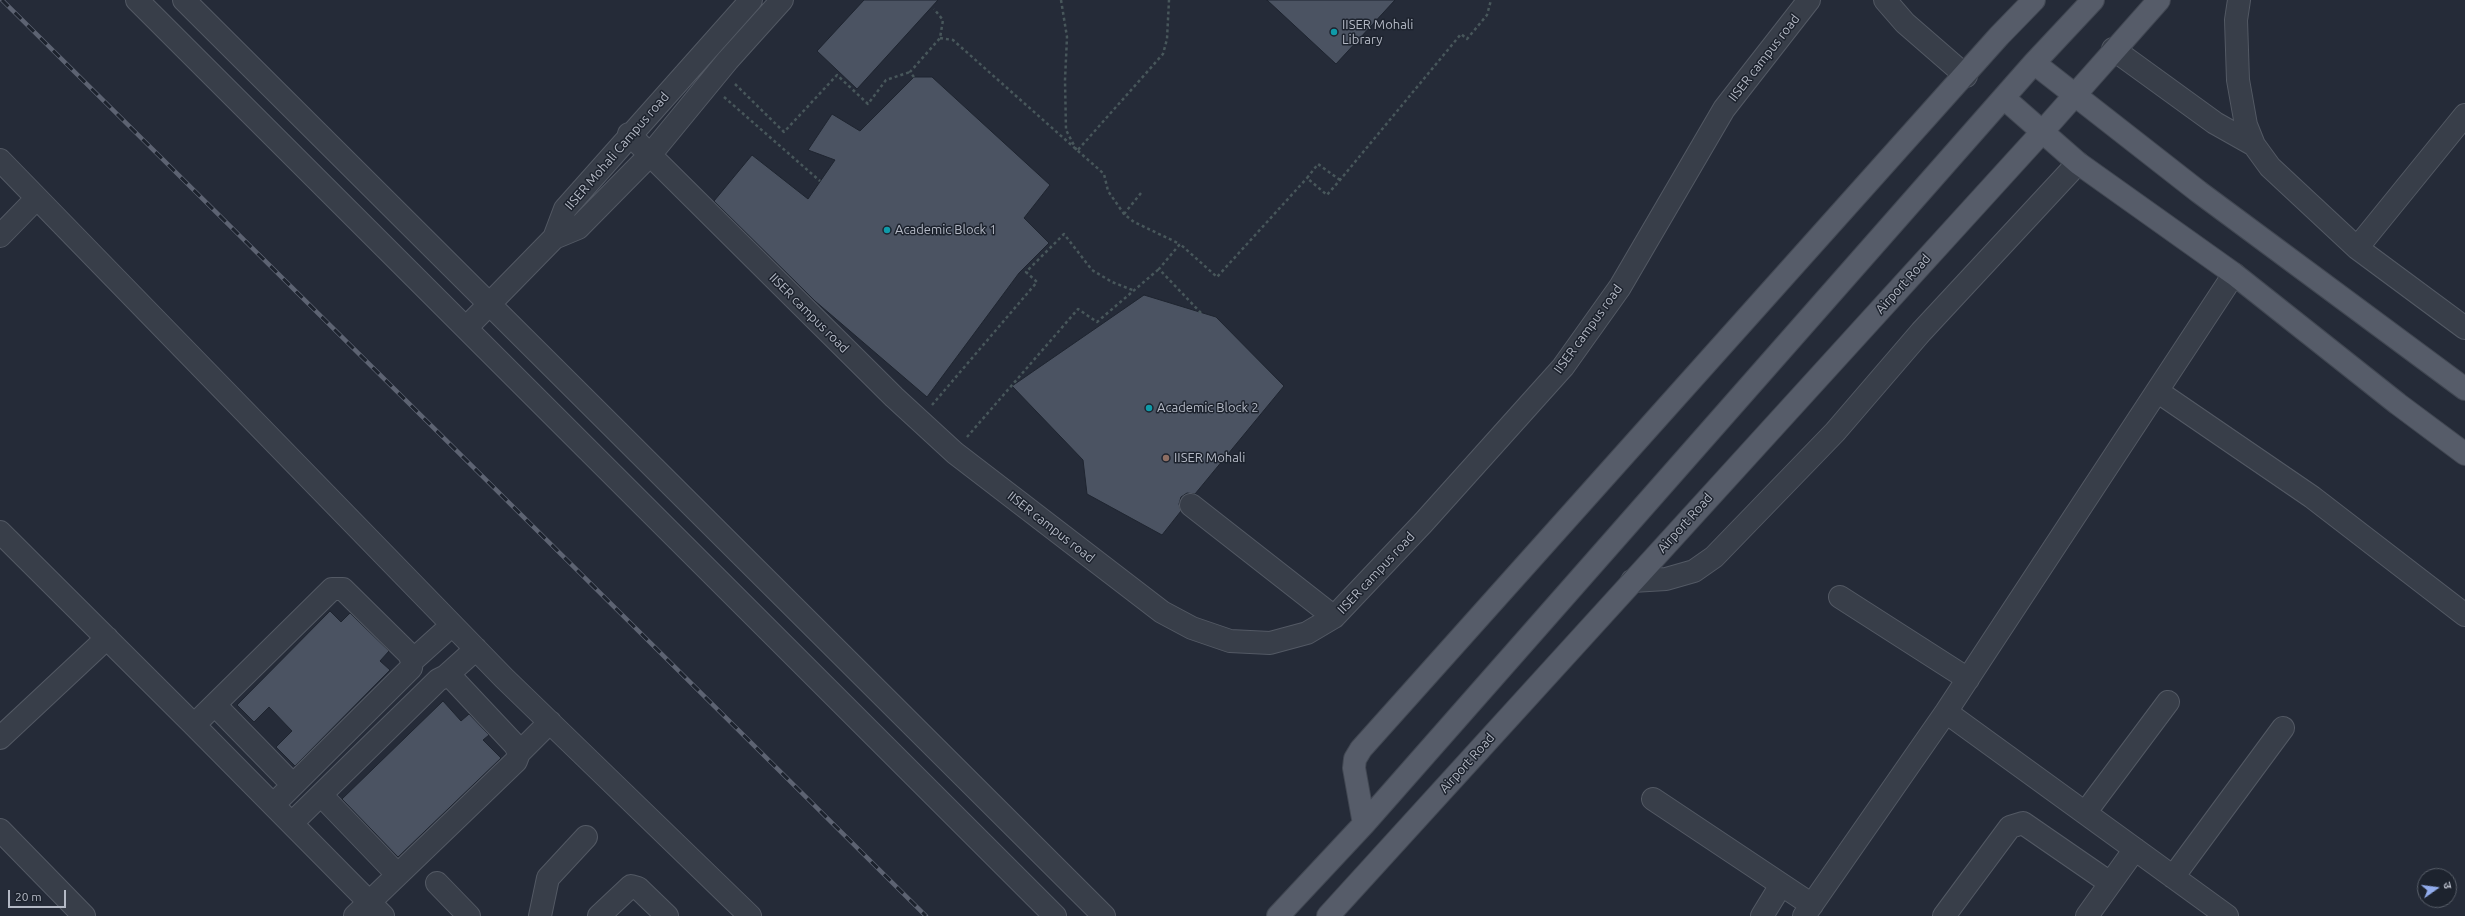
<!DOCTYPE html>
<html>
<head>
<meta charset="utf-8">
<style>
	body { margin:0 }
	#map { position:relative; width:2465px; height:916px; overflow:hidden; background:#252b38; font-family:Ubuntu,"Noto Sans Devanagari",sans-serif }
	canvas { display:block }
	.north { position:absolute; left:2417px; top:868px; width:40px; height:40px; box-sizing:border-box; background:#1d232e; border:1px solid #595f6a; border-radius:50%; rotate:76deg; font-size:11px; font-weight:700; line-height:16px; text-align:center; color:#b4b9c5 }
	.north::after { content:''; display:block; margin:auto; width:14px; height:18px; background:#92acec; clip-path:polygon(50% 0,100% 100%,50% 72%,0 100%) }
	.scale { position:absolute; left:8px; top:890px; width:58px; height:18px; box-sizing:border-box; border:2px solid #b4b9c5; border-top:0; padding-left:5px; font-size:12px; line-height:14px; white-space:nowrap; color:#b4b9c5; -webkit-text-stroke:3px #1d232e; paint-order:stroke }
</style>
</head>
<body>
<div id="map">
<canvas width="2465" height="916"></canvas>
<div class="north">उ</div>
<div class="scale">20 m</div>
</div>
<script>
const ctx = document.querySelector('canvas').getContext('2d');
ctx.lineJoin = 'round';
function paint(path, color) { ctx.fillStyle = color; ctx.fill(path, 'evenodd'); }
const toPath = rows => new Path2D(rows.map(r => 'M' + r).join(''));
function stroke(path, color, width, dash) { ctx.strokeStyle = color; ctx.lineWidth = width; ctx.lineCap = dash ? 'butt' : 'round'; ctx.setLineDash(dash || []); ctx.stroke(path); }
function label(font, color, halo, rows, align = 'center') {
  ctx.font = font + ' Ubuntu,sans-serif'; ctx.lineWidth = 3; ctx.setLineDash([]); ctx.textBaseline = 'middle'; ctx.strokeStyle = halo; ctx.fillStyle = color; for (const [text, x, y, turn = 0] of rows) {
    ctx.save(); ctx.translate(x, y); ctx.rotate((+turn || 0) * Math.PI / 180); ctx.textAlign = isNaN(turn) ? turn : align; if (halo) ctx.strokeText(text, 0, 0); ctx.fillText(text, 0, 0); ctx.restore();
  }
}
const building = toPath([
	[864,0,938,0,857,89,817,51,864,0],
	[1267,0,1395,0,1336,64,1267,0],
	[914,77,932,77,1050,185,1024,218,1049,243,1019,273,927,397,815,301,714,201,752,155,808,199,835,160,808,150,832,114,860,131,914,77],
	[1144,295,1216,317,1284,386,1195,494,1187,493,1181,497,1179,504,1181,511,1162,535,1087,494,1083,460,1012,386,1144,295],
	[330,611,341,622,350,613,389,651,380,661,390,670,295,766,276,747,292,731,269,707,254,722,237,705,330,611],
	[443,701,461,721,469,714,489,735,483,740,501,758,398,857,342,799,443,701]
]);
paint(building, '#4b5362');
stroke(building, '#1f2530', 1);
const minor = toPath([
	[137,0,1055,916],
	[184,0,1104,916],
	[1885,0,1905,23,1966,76],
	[2239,0,2236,20,2238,80,2246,125,2254,145,2270,167,2357,248,2465,328],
	[2113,49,2215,123,2254,145],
	[629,134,894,397,955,453,1162,612,1192,628,1230,641,1270,643,1307,633,1334,617,1423,523,1563,367,1620,287,1724,109,1809,0],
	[0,160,504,678,750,916],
	[0,236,37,198],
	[554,238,578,228,650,155,728,60,782,0],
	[2357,248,2465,115],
	[466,328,554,238,565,209,751,0],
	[2157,391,2312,497,2465,615],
	[1191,505,1334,617],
	[0,532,194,725,383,916],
	[1632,581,1666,579,1694,571,1714,557,1835,432,1921,332,2078,163],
	[1840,597,1968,679],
	[412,661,452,625],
	[446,676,476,649],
	[215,705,293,785],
	[1946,712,2227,916],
	[194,725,332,589,343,589,409,654,412,661,411,668,274,804],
	[0,738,107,638],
	[519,753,550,722],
	[321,795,397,874],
	[1653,799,1812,905],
	[2085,813,2168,702],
	[292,823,438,680,446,676,453,679,515,745,519,753,516,761,355,916],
	[0,830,84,916],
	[2173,877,2283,728],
	[437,883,469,916],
	[540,916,548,878,586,837],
	[599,916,631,886,638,888,667,916],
	[1762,916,1781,885],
	[1804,916,1946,712,2234,274],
	[1944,916,2010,827,2023,823,2110,883],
	[2087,916,2135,849]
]);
const major = toPath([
	[2034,63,2199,192,2465,389],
	[2005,99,2078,163,2234,274,2398,404,2465,454],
	[1364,824,1354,768,1355,759,1361,749,1999,36,2034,0],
	[1278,916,1364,824,2034,63,2093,0],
	[1328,916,2043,131,2159,0]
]);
stroke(minor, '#535964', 24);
stroke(major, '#414752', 24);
stroke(toPath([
	[1061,0,1067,37,1065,80,1066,130,1077,151,1163,54,1167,39,1169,0],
	[940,38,953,40,1104,174,1108,191,1124,214,1134,222,1180,244],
	[914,77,910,72,940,38,943,20,934,9],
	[735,84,784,132,837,75,868,104,886,80,910,72],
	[724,97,820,181],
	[1340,180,1318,164,1307,178,1327,195,1340,180,1461,34,1467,39,1487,15,1491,0],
	[1124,214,1141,193],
	[1201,313,1159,269,1180,244,1217,277,1307,178],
	[932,405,1037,282,1026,272,1064,234,1092,270,1112,282,1135,291],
	[967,437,1078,309,1097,322,1159,269]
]), '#48575b', 2.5, [3, 3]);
stroke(minor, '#383e49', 22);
stroke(major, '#565c69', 22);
const rail = toPath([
	[2,0,926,916]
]);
stroke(rail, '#5d6372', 4.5);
stroke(rail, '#1d232e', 3, [9]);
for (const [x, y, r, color] of [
	[1334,32,4,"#0f9aa8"],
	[887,230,4,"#0f9aa8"],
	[1149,408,4,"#0f9aa8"],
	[1166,458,4,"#8d6e63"]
]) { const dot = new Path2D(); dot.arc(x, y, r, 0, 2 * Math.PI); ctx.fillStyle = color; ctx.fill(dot); stroke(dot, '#1d232e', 1.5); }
label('13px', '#b4b9c5', '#1d232e', [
	["IISER Mohali",1342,25],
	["Library",1342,40],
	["Academic Block 1",895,230],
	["Academic Block 2",1157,408],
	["IISER Mohali",1174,458]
], 'left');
label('13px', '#b4b9c5', '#1d232e', [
	["IISER campus road",1764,58,-52],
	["IISER Mohali Campus road",617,151,-49],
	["Airport Road",1903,284,-48],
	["IISER campus road",809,313,45],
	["IISER campus road",1588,329,-54],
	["Airport Road",1685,523,-48],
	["IISER campus road",1051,527,38],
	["IISER campus road",1376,573,-47],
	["Airport Road",1467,763,-48]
]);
</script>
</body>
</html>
